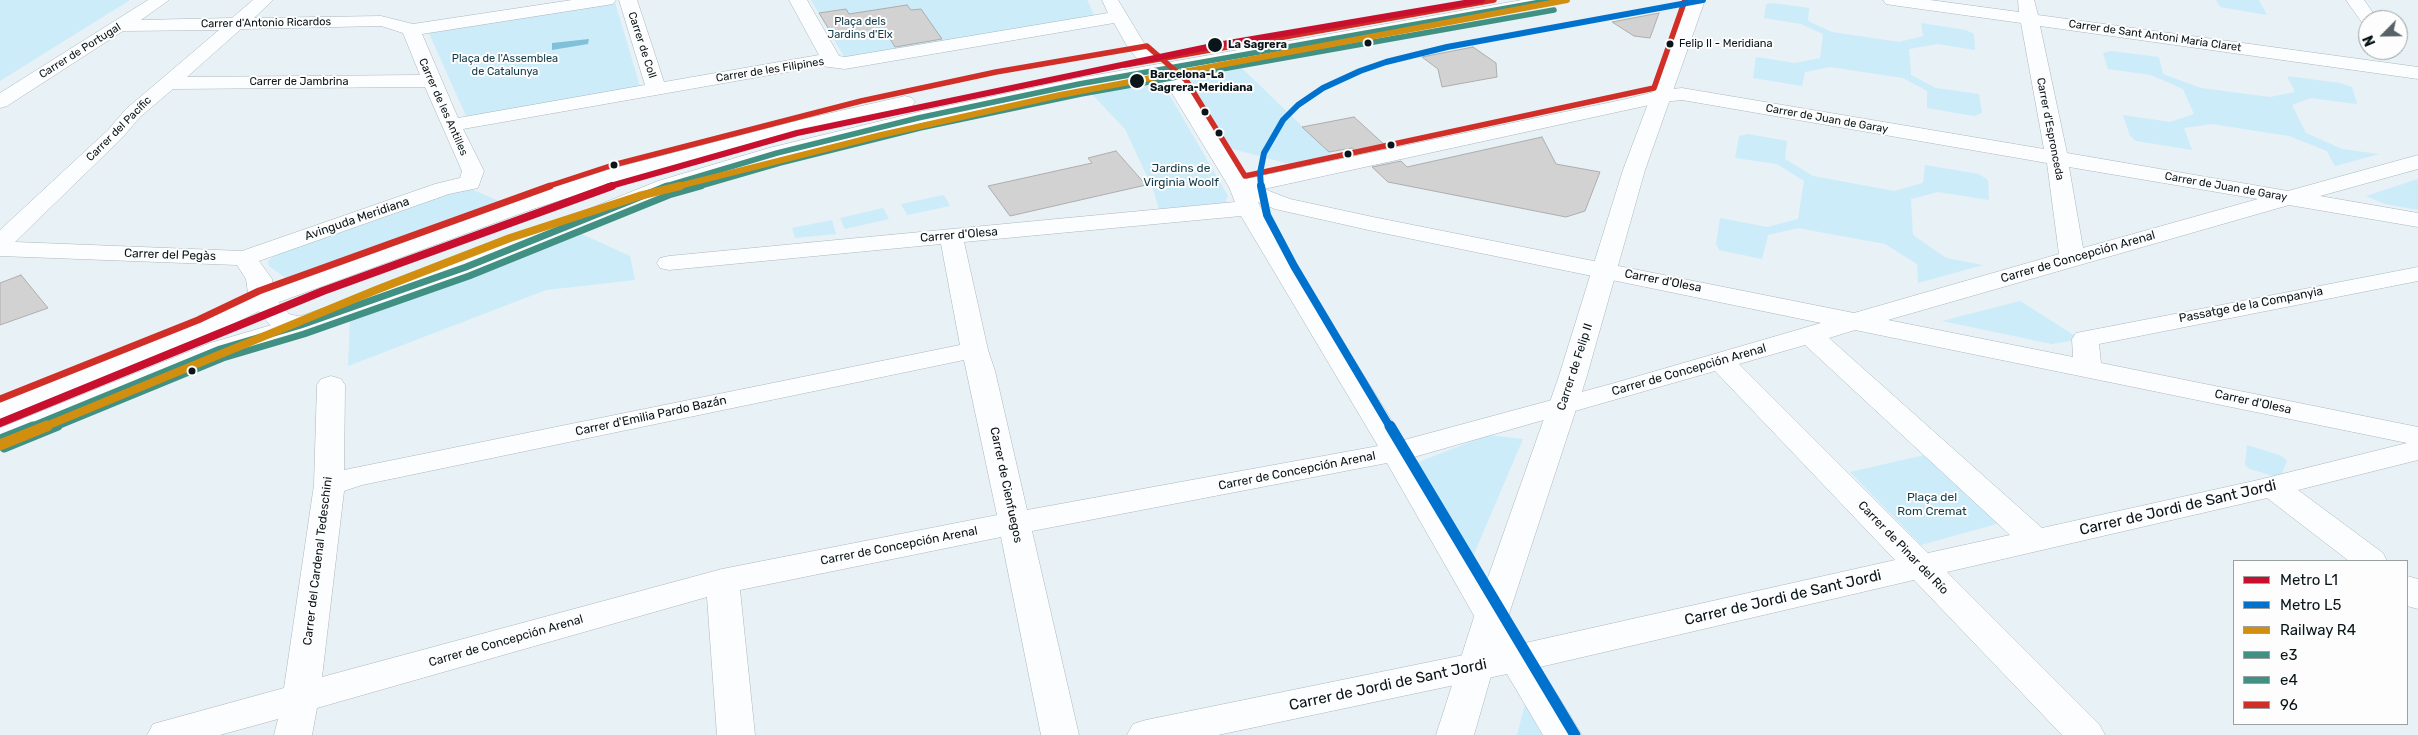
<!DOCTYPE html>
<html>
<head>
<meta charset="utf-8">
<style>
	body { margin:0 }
	#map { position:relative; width:2418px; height:735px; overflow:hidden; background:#e7f1f6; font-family:Rubik,sans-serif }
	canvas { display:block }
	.legend { position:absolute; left:2233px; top:560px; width:175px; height:165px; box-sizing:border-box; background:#fdfdfd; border:1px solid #9ba0a2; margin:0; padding:6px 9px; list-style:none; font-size:15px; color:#091519 }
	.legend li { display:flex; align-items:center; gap:10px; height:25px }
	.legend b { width:25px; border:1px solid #9ba0a2 }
	.north { position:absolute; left:2358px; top:10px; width:50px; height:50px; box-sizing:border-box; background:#fdfdfd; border:1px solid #9ba0a2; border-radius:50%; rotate:247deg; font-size:14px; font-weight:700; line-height:20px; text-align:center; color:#091519 }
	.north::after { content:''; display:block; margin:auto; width:18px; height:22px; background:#576266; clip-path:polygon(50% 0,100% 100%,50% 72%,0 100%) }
</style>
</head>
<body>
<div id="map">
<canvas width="2418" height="735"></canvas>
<ul class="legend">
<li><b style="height:6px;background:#c8102e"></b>Metro L1</li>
<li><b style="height:6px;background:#0072ce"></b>Metro L5</li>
<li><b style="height:6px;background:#d28e0f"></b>Railway R4</li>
<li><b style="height:6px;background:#409183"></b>e3</li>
<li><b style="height:6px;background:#409183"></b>e4</li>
<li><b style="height:6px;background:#d02e26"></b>96</li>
</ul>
<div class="north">N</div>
</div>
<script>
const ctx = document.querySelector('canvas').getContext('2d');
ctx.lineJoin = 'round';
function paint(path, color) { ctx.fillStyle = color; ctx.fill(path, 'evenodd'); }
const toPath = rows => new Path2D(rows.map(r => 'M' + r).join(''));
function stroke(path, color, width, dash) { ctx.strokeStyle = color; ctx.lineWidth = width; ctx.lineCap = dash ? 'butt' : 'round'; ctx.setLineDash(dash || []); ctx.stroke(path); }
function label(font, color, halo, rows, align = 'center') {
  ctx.font = font + ' Rubik,sans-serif'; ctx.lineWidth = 4; ctx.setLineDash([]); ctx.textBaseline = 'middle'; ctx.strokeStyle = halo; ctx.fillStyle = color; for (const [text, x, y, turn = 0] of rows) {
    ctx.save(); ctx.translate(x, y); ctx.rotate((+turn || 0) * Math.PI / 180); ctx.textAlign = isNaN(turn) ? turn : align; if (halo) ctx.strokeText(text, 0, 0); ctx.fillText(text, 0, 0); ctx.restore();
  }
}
paint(toPath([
	[0,0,130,0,0,81],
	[811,0,1087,0,1095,17,846,60],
	[2216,0,2259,0,2267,15,2220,7],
	[615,2,641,90,467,118,427,29],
	[1773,3,1809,8,1808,21,1832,32,1899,42,1923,36,1921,23,1966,30,1974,34,1975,50,1938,44,1909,49,1911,75,1936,88,1979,94,1982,113,1974,116,1927,108,1927,91,1903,78,1830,67,1805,72,1802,86,1753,78,1756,57,1795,63,1820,58,1823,34,1801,24,1764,18,1766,4],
	[2111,51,2159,57,2163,74,2201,88,2270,97,2295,92,2287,76,2340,83,2352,87,2357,104,2311,98,2292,105,2306,133,2342,149,2379,154,2335,166,2327,151,2289,136,2212,124,2184,128,2192,150,2136,141,2130,136,2123,115,2170,122,2194,114,2183,89,2151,75,2108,69,2103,53],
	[1236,63,1249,75,1334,157,1293,165,1225,147,1187,80,1191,74,1199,70],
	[1135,82,1150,83,1166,89,1228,196,1225,203,1159,209,1153,189,1125,129,1088,90],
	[1748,134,1787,141,1785,159,1813,176,1894,191,1923,183,1925,165,1979,174,1988,180,1989,200,1938,192,1911,199,1913,235,1946,258,1983,265,1918,283,1917,264,1885,244,1798,228,1768,235,1762,259,1719,250,1716,244,1720,218,1767,227,1798,219,1804,181,1777,164,1735,158,1739,136],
	[2418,179,2418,210,2385,204,2366,196],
	[471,189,506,204,291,282,269,266,268,261,277,254,450,193],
	[944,195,950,206,907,215,901,204],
	[883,208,889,219,845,229,840,218],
	[832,220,836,234,795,238,792,228],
	[577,232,630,256,635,280,546,290,348,366,350,320],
	[2020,301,2080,339,2052,344,1942,321],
	[1488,435,1523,439,1471,561,1411,465],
	[2247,445,2282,456,2287,461,2280,478,2250,469,2245,465],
	[1929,454,2000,523,1921,545,1850,472],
	[1525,704,1542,735,1517,735]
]), '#ccecf9');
paint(toPath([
	[589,39,588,44,552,50,552,43]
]), '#80c1d9');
const building = toPath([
	[907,5,911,10,921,9,942,39,895,47,887,34,860,35,858,32,833,36,819,13,846,9,849,14,907,5],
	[1659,13,1650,38,1634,36,1612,22,1659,13],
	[1473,47,1496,63,1497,77,1442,87,1438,69,1422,57,1473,47],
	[1354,117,1387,147,1358,153,1352,148,1329,152,1302,127,1354,117],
	[1542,137,1556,164,1600,172,1585,211,1566,217,1388,182,1372,167,1401,161,1407,167,1542,137],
	[1116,151,1146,185,1010,216,988,186,1092,163,1088,158,1116,151],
	[21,275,48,308,0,325,0,283,21,275]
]);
paint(building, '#d3d2d2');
stroke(building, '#aeadad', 1);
const minor = toPath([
	[148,0,169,0,141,20,232,18,253,0,273,0,254,18,381,16,413,24,572,0,616,0,613,4,607,5,422,34,458,118,645,85,619,0,637,0,664,82,819,55,789,0,807,0,839,56,845,57,1108,13,1102,0,1118,0,1144,43,1155,56,1152,60,1145,62,1138,60,1127,46,1114,23,845,69,821,66,463,129,484,171,478,188,449,194,259,261,272,279,275,298,289,314,310,319,314,325,310,331,301,333,271,326,249,300,246,279,237,265,0,256,0,230,108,130,126,109,219,30,123,31,7,106,0,108,0,93,148,0],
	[381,26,403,33,420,75,187,77,241,29,381,26],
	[425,87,462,171,460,178,435,184,242,251,15,242,122,138,140,117,173,89,425,87],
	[1883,0,1930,0,2019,12,2018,0,2034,0,2038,15,2418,67,2418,79,2040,26,2067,153,2288,191,2418,155,2418,169,2320,196,2418,213,2418,227,2289,205,1888,320,2073,357,2072,339,2076,333,2418,267,2418,281,2099,344,2101,363,2418,427,2418,460,2298,490,2383,553,2387,561,2349,561,2267,498,1947,572,2099,724,2105,735,2062,735,1914,580,1540,667,1582,735,1543,735,1507,674,1218,735,1127,735,1133,724,1146,720,1493,649,1387,463,1032,531,1079,735,1041,735,1001,537,740,590,755,735,717,735,707,597,317,708,312,735,274,735,278,719,220,735,147,735,153,724,284,688,314,485,317,385,321,379,331,376,341,379,345,385,344,470,960,345,941,244,669,270,660,268,657,263,660,258,669,256,1235,202,1229,187,1170,90,1150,70,1153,66,1160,64,1167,66,1185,82,1246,179,1626,99,1662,90,1682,88,2044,149,2021,23,1892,5,1886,4,1883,0],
	[1682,100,2047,163,2059,254,1854,313,1373,217,1290,199,1264,189,1663,102,1682,100],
	[2069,167,2258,199,2083,248,2069,167],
	[1258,202,1275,209,1373,231,1821,323,1611,384,1404,440,1266,219,1258,202],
	[1241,216,1378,446,1027,510,995,371,988,350,964,242,1241,216],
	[1855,330,2407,443,2258,480,2042,528,1829,338,1855,330],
	[1805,345,2010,535,1928,553,1739,364,1805,345],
	[964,360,997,515,722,569,322,677,344,491,362,485,964,360],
	[1715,371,1895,560,1525,643,1414,457,1715,371],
	[2346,0,2364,0,2378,20,2368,20,2368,25,2363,24,2346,0],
	[2407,576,2418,579,2418,609,2407,606,2407,576]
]);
const major = toPath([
	[1522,0,1561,0,1558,4,1552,5,1079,90,918,124,785,158,674,191,475,272,310,331,230,355,0,448,0,428,210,343,292,319,457,262,658,181,769,148,918,112,1079,78,1522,0],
	[1687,0,1705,0,1645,170,1586,379,1508,617,1474,735,1436,735,1474,617,1558,379,1623,170,1687,0],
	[905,96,912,98,915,102,912,106,810,129,623,180,533,209,271,305,211,335,0,419,0,400,193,323,253,295,517,199,607,170,800,120,905,96]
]);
stroke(minor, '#adb7bc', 1);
stroke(major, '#adb7bc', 1);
paint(minor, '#fbfdfe');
paint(major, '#fbfdfe');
stroke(toPath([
	[663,187,777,153,918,118,1079,84,1552,0]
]), '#409183', 5.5);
stroke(toPath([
	[30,427,220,349,301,325,466,267,667,186]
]), '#409183', 7);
stroke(toPath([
	[0,439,33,426]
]), '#409183', 9);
stroke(toPath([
	[697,187,780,163,920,128,1081,94,1554,10]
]), '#409183', 5.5);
stroke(toPath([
	[55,427,223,358,304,334,469,276,669,195,701,186]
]), '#409183', 7);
stroke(toPath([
	[4,448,58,426]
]), '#409183', 9);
stroke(toPath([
	[1125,65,1494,0],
	[546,187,613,165,861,101,996,72,1147,46,1186,80,1245,176,1654,88,1685,0]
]), '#d02e26', 5.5);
stroke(toPath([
	[0,399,198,320,259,291,550,186]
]), '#d02e26', 7);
stroke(toPath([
	[675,187,881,135,1060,95,1567,0]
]), '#d28e0f', 6);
stroke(toPath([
	[44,427,376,290,510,238,639,196,680,186]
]), '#d28e0f', 8);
stroke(toPath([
	[0,445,47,426]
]), '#d28e0f', 11);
stroke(toPath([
	[607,187,797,133,1217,45,1482,0]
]), '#c8102e', 6);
stroke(toPath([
	[0,423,323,291,612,186]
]), '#c8102e', 8);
stroke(toPath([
	[1261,187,1260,173,1264,153,1283,120,1298,105,1323,88,1360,71,1386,62,1447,47,1703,0]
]), '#0072ce', 6);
stroke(toPath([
	[1261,186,1267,215,1294,266,1390,427]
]), '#0072ce', 8);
stroke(toPath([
	[1390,426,1575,735]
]), '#0072ce', 11);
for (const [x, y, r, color] of [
	[1368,43,4.5,"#091519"],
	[1670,44,4.5,"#091519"],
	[1215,45,8,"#091519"],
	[1137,81,8,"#091519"],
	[1205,112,4.5,"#091519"],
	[1219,133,4.5,"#091519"],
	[1391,145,4.5,"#091519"],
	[1348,154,4.5,"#091519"],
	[614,165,4.5,"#091519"],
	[192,371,4.5,"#091519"]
]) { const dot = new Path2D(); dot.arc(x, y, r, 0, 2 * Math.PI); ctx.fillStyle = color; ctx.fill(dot); stroke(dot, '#fdfdfd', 2); }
label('11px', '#123b49', '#fdfdfd', [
	["Plaça dels",860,22],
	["Jardins d'Elx",860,35],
	["Plaça de l'Assemblea",505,59],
	["de Catalunya",505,72]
]);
label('11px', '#091519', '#fdfdfd', [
	["Carrer d'Antonio Ricardos",266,23,-1],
	["Carrer de Sant Antoni Maria Claret",2155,36,8],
	["Carrer de Coll",642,45,72],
	["Carrer de Portugal",80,51,-32],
	["Carrer de les Filipines",770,70,-9],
	["Carrer de Jambrina",299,82],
	["Carrer de les Antilles",443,107,66],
	["Carrer de Juan de Garay",1827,119,10],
	["Carrer del Pacífic",119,129,-45],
	["Carrer d'Espronceda",2050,129,79],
	["Carrer de Juan de Garay",2226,187,10]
]);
label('11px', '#091519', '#fdfdfd', [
	["Felip II - Meridiana",1679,44]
], 'left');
label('bold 11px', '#091519', '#fdfdfd', [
	["La Sagrera",1228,45],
	["Barcelona-La",1150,75],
	["Sagrera-Meridiana",1150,88]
], 'left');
label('12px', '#123b49', '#fdfdfd', [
	["Jardins de",1181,169],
	["Virginia Woolf",1181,183],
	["Plaça del",1932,498],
	["Rom Cremat",1932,512]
]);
label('12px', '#091519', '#fdfdfd', [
	["Avinguda Meridiana",357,219,-19],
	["Carrer d'Olesa",959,235,-5],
	["Carrer del Pegàs",170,255,2],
	["Carrer de Concepción Arenal",2078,257,-16],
	["Carrer d'Olesa",1663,281,11],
	["Passatge de la Companyia",2251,305,-11],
	["Carrer de Felip II",1575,367,-72],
	["Carrer de Concepción Arenal",1689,370,-16],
	["Carrer d'Olesa",2253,402,12],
	["Carrer d'Emilia Pardo Bazán",651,416,-12],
	["Carrer de Concepción Arenal",1297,471,-11],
	["Carrer de Cienfuegos",1006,485,78],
	["Carrer de Concepción Arenal",899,546,-11],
	["Carrer de Pinar del Río",1903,548,46],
	["Carrer del Cardenal Tedeschini",318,561,-83],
	["Carrer de Concepción Arenal",506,641,-16]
]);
label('15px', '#091519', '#fdfdfd', [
	["Carrer de Jordi de Sant Jordi",2178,508,-13],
	["Carrer de Jordi de Sant Jordi",1783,598,-13],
	["Carrer de Jordi de Sant Jordi",1388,685,-12]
]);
</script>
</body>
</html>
